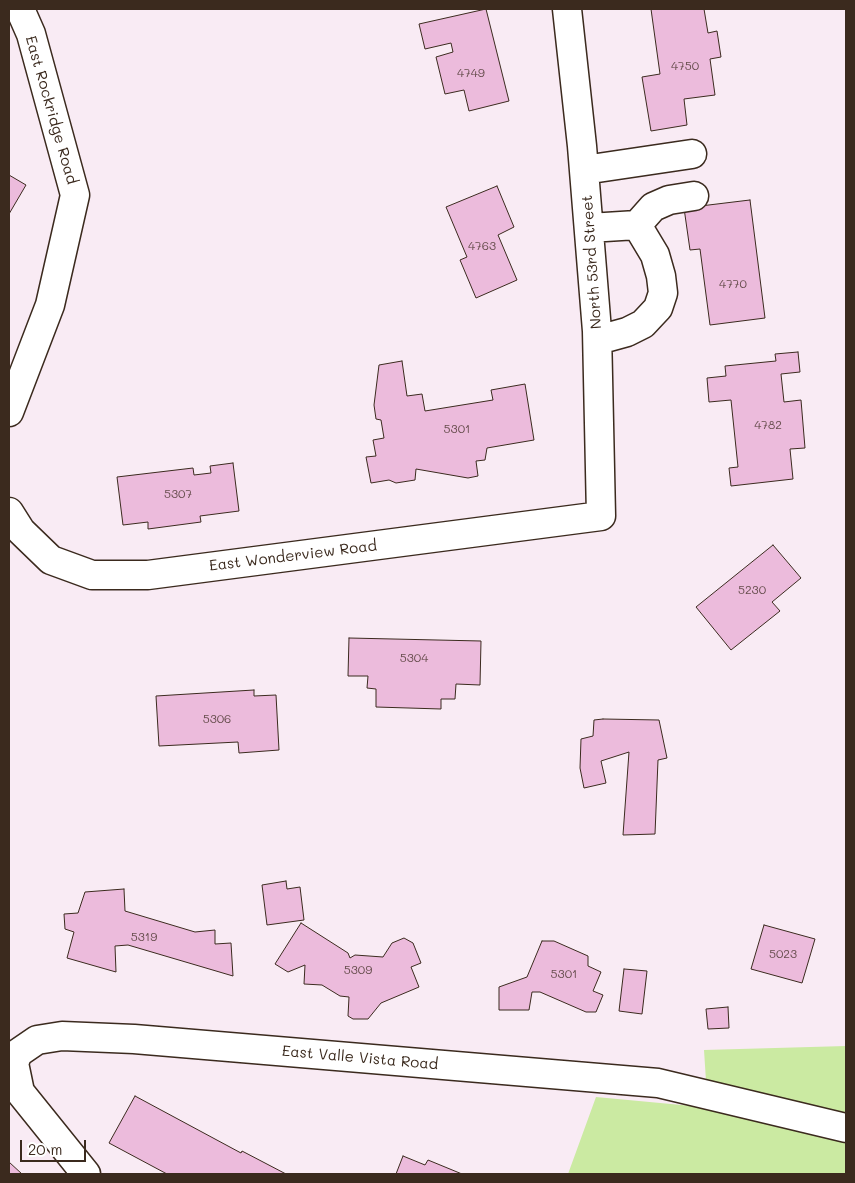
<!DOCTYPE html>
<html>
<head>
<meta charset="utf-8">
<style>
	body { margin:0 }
	#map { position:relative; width:855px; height:1183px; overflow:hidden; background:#f9ebf4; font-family:Mali,sans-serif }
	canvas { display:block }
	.frame { position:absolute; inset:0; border:10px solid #3b2a1e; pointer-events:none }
	.scale { position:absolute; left:20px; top:1140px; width:66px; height:22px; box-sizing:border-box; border:2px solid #3b2a1e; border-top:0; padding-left:6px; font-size:15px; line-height:18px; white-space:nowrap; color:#3b2a1e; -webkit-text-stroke:4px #fff; paint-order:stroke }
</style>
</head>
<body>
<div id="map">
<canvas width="855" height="1183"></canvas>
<div class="frame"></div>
<div class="scale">20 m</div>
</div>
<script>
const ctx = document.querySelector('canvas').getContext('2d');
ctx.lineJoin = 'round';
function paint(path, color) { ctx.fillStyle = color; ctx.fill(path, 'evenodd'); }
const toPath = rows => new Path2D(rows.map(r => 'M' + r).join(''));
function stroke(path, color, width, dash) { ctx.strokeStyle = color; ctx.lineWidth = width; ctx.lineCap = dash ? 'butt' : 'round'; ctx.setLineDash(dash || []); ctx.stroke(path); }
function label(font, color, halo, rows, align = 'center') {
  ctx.font = font + ' Mali,sans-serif'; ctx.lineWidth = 5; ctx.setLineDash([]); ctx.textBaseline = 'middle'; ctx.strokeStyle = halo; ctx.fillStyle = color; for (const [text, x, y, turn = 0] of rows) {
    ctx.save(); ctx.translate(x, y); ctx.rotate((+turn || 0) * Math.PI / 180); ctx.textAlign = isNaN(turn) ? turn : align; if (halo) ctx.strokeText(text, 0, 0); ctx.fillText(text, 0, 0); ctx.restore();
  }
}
paint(toPath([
	[846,1046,846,1116,706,1081,704,1050],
	[596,1097,703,1107,846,1135,846,1174,568,1174]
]), '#cbeaa2');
const building = toPath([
	[486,9,509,101,469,111,464,90,445,94,436,57,453,52,451,43,425,49,419,24,486,9],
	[651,9,704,9,708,33,717,31,721,57,710,59,715,95,684,99,687,125,651,131,642,77,660,74,651,9],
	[9,175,26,185,9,214,9,175],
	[497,186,514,227,498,235,517,280,476,298,460,260,467,257,446,207,497,186],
	[750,200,765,318,710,325,700,249,690,250,684,208,750,200],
	[798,352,800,372,781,374,784,402,801,400,805,448,790,449,793,479,731,486,729,468,738,467,731,400,709,402,707,378,726,376,725,366,776,361,775,354,798,352],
	[402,361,407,396,422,394,425,411,493,400,491,390,525,384,534,440,487,448,485,460,476,461,478,476,468,478,416,469,415,480,396,483,389,480,371,483,366,457,376,456,373,440,384,438,381,420,376,419,374,405,379,365,402,361],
	[233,463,239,511,200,516,201,522,148,529,148,522,123,525,117,477,193,468,194,475,211,473,210,466,233,463],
	[773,545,801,578,772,602,780,611,731,650,696,607,773,545],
	[349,638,481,641,480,685,456,684,455,699,441,699,441,709,376,707,376,689,367,688,368,676,348,676,349,638],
	[254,690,254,696,276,695,279,750,239,753,238,742,159,746,156,696,254,690],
	[603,719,659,720,667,758,658,760,655,834,623,835,629,752,601,761,606,783,584,788,580,768,581,739,593,736,594,720,603,719],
	[286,881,287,889,300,887,304,920,267,925,262,885,286,881],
	[124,889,125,911,195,932,215,930,215,944,231,943,233,976,128,945,115,946,116,972,67,958,74,932,65,929,64,914,78,913,85,892,124,889],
	[301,923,348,953,350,958,355,955,383,957,392,943,404,938,413,943,421,963,411,967,419,987,381,1003,368,1019,353,1019,348,1016,349,997,340,996,322,985,304,984,305,965,288,972,275,964,301,923],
	[764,925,815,939,802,983,751,969,764,925],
	[542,941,554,941,588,956,588,966,601,972,593,991,603,995,596,1012,586,1012,540,992,532,992,529,1010,499,1010,499,987,527,977,542,941],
	[624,969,647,971,642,1014,619,1011,624,969],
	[728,1007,729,1028,708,1029,706,1009,728,1007],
	[135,1096,241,1153,242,1151,286,1174,167,1174,109,1143,135,1096],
	[403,1156,425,1165,428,1160,462,1174,396,1174,403,1156],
	[9,1162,22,1174,9,1174,9,1162]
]);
paint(building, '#ecbbdc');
stroke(building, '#3b2a1e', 1);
const minor = toPath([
	[584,170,692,154],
	[637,225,653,207,669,200,694,196],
	[589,228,637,225,655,255,661,276,663,293,658,308,643,324,627,332,598,340],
	[9,412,50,305,75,195,31,34,20,9],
	[9,512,21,531,51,560,92,575,148,575,601,516,597,331,582,146,567,9],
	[86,1174,20,1092,14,1063,18,1053,37,1040,62,1036,134,1039,658,1083,846,1128]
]);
stroke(minor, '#3b2a1e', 31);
stroke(minor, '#fff', 28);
label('12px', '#674e4e', null, [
	["4750",685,66],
	["4749",471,73],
	["4763",482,246],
	["4770",733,284],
	["4782",768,425],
	["5301",457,429],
	["5307",178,494],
	["5230",752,590],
	["5304",414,658],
	["5306",217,719],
	["5319",144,937],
	["5023",783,954],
	["5309",358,970],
	["5301",564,974]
]);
label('15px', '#3b2a1e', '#fff', [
	["East Rockridge Road",51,110,74],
	["North 53rd Street",592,262,-94],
	["East Wonderview Road",293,556,-7],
	["East Valle Vista Road",360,1058,5]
]);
</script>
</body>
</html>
